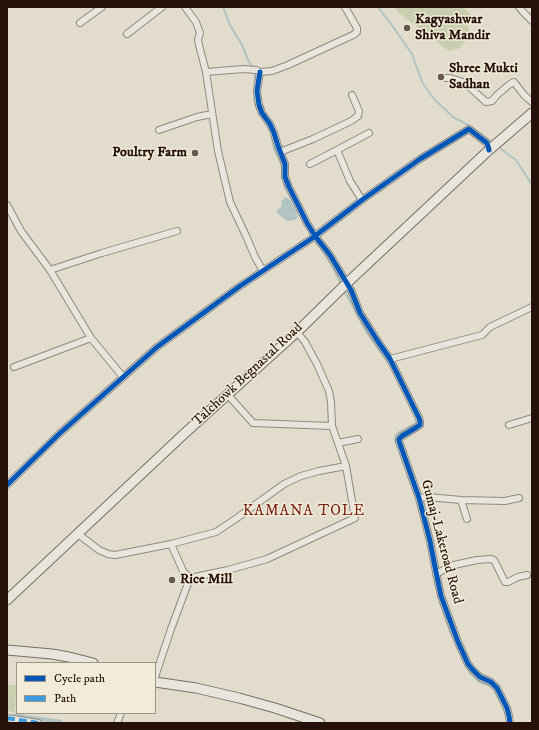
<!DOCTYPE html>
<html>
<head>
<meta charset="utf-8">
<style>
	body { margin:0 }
	#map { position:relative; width:539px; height:730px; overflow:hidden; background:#e1dccc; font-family:"IM FELL DW Pica",serif }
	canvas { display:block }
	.frame { position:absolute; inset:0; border:8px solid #25110a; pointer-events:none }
	.legend { position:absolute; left:16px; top:662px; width:140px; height:52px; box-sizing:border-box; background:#f1ebd8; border:1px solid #9f9486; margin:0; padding:5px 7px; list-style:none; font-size:12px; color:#25110a }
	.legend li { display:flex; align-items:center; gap:8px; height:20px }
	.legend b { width:20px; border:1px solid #9f9486 }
</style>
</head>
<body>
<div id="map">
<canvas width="539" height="730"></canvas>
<div class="frame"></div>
<ul class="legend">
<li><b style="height:5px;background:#0057b8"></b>Cycle path</li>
<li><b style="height:5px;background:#3c9ade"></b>Path</li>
</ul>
</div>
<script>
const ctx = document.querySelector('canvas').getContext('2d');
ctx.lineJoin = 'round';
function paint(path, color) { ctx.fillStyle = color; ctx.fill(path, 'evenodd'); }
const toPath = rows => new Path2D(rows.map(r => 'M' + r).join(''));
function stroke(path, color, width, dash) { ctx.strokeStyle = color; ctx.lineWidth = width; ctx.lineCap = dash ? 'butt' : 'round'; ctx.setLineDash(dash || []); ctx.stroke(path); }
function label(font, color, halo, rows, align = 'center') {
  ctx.font = font + ' "IM FELL DW Pica",serif'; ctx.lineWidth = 3; ctx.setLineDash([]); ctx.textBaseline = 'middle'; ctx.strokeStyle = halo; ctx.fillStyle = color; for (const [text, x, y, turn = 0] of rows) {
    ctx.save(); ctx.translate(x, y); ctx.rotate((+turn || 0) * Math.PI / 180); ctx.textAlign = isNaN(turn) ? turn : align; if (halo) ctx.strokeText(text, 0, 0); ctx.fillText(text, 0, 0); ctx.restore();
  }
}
paint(toPath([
	[394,7,465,7,465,9,472,16,468,26,469,36,460,48,449,51,399,13],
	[7,685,16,685,15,712,7,711]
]), '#c8ceae');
paint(toPath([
	[286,197,290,200,296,210,298,217,295,220,287,221,277,213,277,210,282,206,281,201]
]), '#b1c4c2');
stroke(toPath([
	[223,7,230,25,242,45,249,62,254,70,255,77,254,98,255,105,259,112],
	[378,7,391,24,412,54,422,82,434,99,453,117,470,126,494,144],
	[264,121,271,133,274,149,281,163,282,168],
	[497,146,516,160,532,185],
	[283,179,284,186,290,196],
	[292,200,304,223],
	[320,246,333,268,341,284],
	[344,290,367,333,391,367],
	[416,417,416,421,415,424,398,433,396,435,395,441,417,500,428,544],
	[433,574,438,595],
	[439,599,450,632,456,644],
	[465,664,470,673,479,682,490,686,493,688,505,712]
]), '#b1c4c2', 2);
stroke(toPath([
	[15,717,59,723]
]), '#b1c4c2', 7);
const minor = toPath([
	[185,7,196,22,200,33,198,40,199,45,206,72,218,151,230,202,247,238,255,257,263,271],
	[519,7,523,12,532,21],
	[80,23,102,7],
	[127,34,162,7],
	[206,72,244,69,256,70,260,72,272,71,288,65,353,35,357,32,357,28,345,7],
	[260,72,257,91,259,105,262,113,270,124,274,133,278,146,285,164,285,177,289,187,307,223,315,236,330,255,351,290,360,313,377,340,390,359,419,418,420,421,420,425,417,427,402,436,399,439,399,441,419,498,430,541,435,567,441,596,458,642,468,664,472,669,480,677,491,682,497,688,507,708,509,716,510,723],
	[446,78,450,78,460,81,465,83,486,102,492,101,497,95,510,84,514,82,524,95,532,102],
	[159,130,197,117,212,114],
	[337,150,350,181,362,200],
	[280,152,313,139,351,121,358,116,359,111,352,95],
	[310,164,337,150,369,133],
	[7,205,21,231,50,270,91,338,123,377],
	[50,270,102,253,177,231],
	[297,332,305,342,317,364,329,391,331,402,332,426],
	[390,359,482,335,490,327,532,307],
	[14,367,91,338],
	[509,425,532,418],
	[338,443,358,439],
	[7,485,59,434,157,347,240,286,311,239,362,200,420,159,469,129,487,143,489,150],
	[419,498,428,497,461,500,467,519],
	[461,500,505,501,519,498],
	[78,534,99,550,108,554,115,555,171,544,216,532,237,518,284,484,301,476,319,471,346,466],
	[171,544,183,571,190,578],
	[436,574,445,569,454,565,477,560,491,559,494,560,505,582,508,582,518,577,527,575],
	[155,677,171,629,190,578,228,570,267,559,355,518,346,466,332,426,253,423,228,395],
	[7,718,38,723],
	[117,723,121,713]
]);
const secondary = toPath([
	[7,600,185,433,297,332,347,283,489,150,532,113],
	[7,650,52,654,69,657,93,663],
	[155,682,196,688,239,698,275,708,320,723]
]);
stroke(minor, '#8f8a80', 8);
stroke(secondary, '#756f66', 11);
stroke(minor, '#e8e5dd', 6);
stroke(secondary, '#e8e5dd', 9);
stroke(toPath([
	[7,718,38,723]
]), '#3c9ade', 4, [8, 4]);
stroke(toPath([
	[260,72,257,91,259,105,262,113,270,124,274,133,278,146,285,164,285,177,289,187,307,223,315,236,330,255,351,290,360,313,377,340,390,359,419,418,420,421,420,425,417,427,402,436,399,439,399,441,419,498,430,541,435,567,441,596,458,642,468,664,472,669,480,677,491,682,497,688,507,708,509,716,510,723],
	[7,485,59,434,157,347,240,286,311,239,362,200,420,159,469,129,487,143,489,150]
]), '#0057b8', 5);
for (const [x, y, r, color] of [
	[407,28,4,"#67584e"],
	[441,77,4,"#67584e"],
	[195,153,4,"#67584e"],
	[172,580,4,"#67584e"]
]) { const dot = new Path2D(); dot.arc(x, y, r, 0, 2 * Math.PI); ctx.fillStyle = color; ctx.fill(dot); stroke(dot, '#f1ebd8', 1.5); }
label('bold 14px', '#25110a', '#f1ebd8', [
	["Kagyashwar",415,20],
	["Shiva Mandir",415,36],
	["Shree Mukti",449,69],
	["Sadhan",449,85],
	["Poultry Farm",187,153,"right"],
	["Rice Mill",180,580]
], 'left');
label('14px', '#25110a', '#f1ebd8', [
	["Talchowk Begnastal Road",248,375,-43],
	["Gumaj-Lakeroad Road",441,542,75]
]);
ctx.letterSpacing = '1px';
label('15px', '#7a1f14', '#f1ebd8', [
	["KAMANA TOLE",304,512]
]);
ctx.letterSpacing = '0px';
</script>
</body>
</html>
